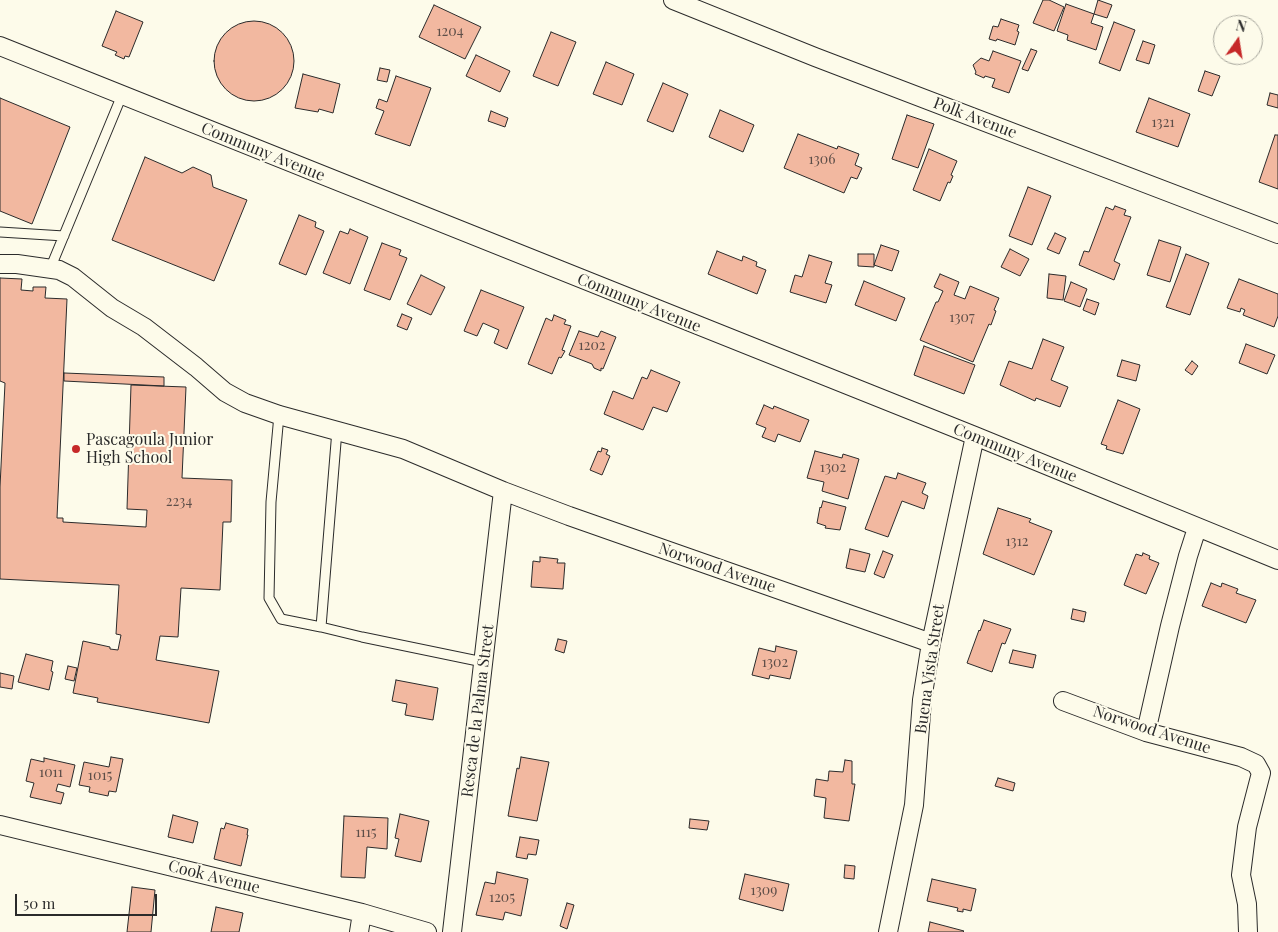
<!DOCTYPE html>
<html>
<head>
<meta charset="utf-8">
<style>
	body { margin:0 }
	#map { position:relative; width:1278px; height:932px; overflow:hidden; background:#fdfbea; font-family:"Playfair Display",serif }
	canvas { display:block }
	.north { position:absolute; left:1213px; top:15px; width:50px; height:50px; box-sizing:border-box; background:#fdfbea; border:1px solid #a9a89e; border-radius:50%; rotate:13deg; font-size:14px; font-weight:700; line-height:20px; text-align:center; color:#2b2b2b }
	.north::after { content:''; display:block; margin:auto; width:18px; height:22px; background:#c62828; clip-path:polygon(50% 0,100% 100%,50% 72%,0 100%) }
	.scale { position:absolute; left:15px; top:894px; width:142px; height:22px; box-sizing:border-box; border:2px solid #2b2b2b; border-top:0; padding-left:6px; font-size:15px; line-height:18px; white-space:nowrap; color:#2b2b2b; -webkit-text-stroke:4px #fdfbea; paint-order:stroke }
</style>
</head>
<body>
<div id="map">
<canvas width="1278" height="932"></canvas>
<div class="north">N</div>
<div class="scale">50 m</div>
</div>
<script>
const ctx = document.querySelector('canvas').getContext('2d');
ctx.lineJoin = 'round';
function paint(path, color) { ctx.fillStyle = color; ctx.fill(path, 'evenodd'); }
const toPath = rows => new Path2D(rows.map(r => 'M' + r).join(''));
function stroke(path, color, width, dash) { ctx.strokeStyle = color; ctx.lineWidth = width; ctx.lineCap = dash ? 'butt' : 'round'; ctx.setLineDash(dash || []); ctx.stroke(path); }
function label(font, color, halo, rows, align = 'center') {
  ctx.font = font + ' "Playfair Display",serif'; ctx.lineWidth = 4; ctx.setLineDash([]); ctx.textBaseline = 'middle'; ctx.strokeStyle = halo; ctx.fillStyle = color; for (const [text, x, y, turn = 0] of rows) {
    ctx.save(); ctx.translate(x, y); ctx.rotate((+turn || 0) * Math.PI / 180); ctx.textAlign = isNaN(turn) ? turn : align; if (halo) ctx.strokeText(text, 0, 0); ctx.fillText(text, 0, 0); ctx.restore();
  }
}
const building = toPath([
	[1043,0,1049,0,1064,7,1054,31,1033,23,1043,0],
	[1098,0,1112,5,1107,18,1094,14,1098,0],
	[1066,4,1094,14,1091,23,1103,27,1096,50,1067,40,1068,35,1057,31,1066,4],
	[434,5,481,27,465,59,419,37,434,5],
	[116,11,143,22,129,57,125,56,124,59,115,55,117,52,102,46,116,11],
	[1001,19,1019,25,1017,31,1019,32,1015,45,997,39,996,41,989,39,993,26,998,27,1001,19],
	'214 61a40 40 0 1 1 80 0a40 40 0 1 1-80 0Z',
	[1114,22,1135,30,1120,71,1099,63,1114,22],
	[551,32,576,42,558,86,533,76,551,32],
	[1143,41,1155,45,1149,64,1136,60,1143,41],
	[1031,49,1037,51,1028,71,1022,69,1031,49],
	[993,51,1021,61,1009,93,992,87,995,79,985,76,984,78,975,74,976,72,973,65,981,58,989,61,993,51],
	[476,55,510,71,500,92,466,76,476,55],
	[606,62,634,74,622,105,593,94,606,62],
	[380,68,390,70,387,82,377,80,380,68],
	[1205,71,1220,76,1212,96,1198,91,1205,71],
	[303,74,340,84,333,113,319,109,318,112,295,108,303,74],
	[396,76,431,88,410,146,375,134,384,111,376,108,379,99,387,102,396,76],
	[663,83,688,94,673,132,647,121,663,83],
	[1270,93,1278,95,1278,108,1267,105,1270,93],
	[0,98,70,127,32,224,0,211,0,98],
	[1149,98,1190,114,1178,147,1136,132,1149,98],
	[720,110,754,125,743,152,709,137,720,110],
	[491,111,508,118,505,127,488,121,491,111],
	[907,115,934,124,918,168,892,159,907,115],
	[798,134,837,149,838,146,859,154,855,165,862,168,857,179,851,177,844,193,784,168,798,134],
	[1275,135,1278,135,1278,189,1259,182,1275,135],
	[929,149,957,161,951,175,953,176,950,183,948,182,940,201,913,190,929,149],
	[145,157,182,173,193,167,211,175,213,187,247,200,214,281,112,240,145,157],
	[1028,187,1051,196,1032,245,1009,236,1028,187],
	[1115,206,1126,210,1124,215,1131,217,1114,261,1120,264,1114,280,1079,265,1084,251,1089,252,1106,207,1113,210,1115,206],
	[299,215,316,222,315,227,324,231,306,275,279,264,299,215],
	[350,229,368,237,350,284,323,273,340,231,348,234,350,229],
	[1055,233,1066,238,1059,254,1047,249,1055,233],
	[1159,240,1181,247,1170,282,1147,275,1159,240],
	[382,243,401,250,399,255,407,258,390,300,364,290,382,243],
	[881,245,899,251,892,271,874,265,881,245],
	[1010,249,1029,259,1020,276,1001,267,1010,249],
	[717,251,742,261,743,256,757,262,756,266,766,270,757,294,708,274,717,251],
	[858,254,874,254,874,267,858,266,858,254],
	[1186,254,1209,263,1190,315,1166,307,1186,254],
	[809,255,832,262,825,283,832,285,826,303,790,292,795,275,802,277,809,255],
	[940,274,959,282,954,295,965,299,970,286,999,298,994,310,996,311,991,325,989,324,973,362,920,340,936,302,938,302,943,291,934,287,940,274],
	[1049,274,1066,276,1063,300,1047,298,1049,274],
	[421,275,445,287,431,315,407,304,421,275],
	[0,278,22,279,21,290,33,291,33,287,46,287,45,298,67,299,57,518,63,518,63,522,146,527,147,510,127,509,131,385,186,387,182,478,232,480,231,522,223,522,220,590,181,588,178,637,160,636,156,660,219,671,209,723,97,702,98,698,73,693,83,641,110,647,110,649,118,650,121,635,116,634,119,585,0,579,0,487,5,383,0,381,0,278],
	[1239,279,1278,294,1278,316,1274,327,1243,315,1245,310,1241,308,1240,312,1227,308,1239,279],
	[864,281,905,298,896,321,855,305,864,281],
	[1071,282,1087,289,1080,307,1064,301,1071,282],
	[481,290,524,307,507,349,494,343,499,330,483,323,477,336,464,331,481,290],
	[1087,299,1099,303,1095,315,1083,310,1087,299],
	[402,314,412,318,407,330,397,326,402,314],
	[554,315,566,320,564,324,571,326,562,350,565,351,561,358,559,357,552,374,528,364,546,318,552,321,554,315],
	[579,331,598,337,601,331,616,337,603,369,601,368,601,371,594,368,592,364,569,355,579,331],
	[1043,339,1064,347,1051,380,1068,387,1060,407,1036,398,1035,401,1000,385,1009,361,1032,369,1043,339],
	[1246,344,1275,355,1267,374,1239,363,1246,344],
	[924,346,975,365,964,394,914,375,924,346],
	[1122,360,1140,365,1136,381,1117,376,1122,360],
	[1192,361,1198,366,1192,375,1185,370,1192,361],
	[651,370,680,382,667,412,653,407,643,430,604,414,613,391,633,399,642,377,647,379,651,370],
	[64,373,164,377,164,386,64,381,64,373],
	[1118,400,1140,409,1123,454,1106,449,1107,446,1101,444,1118,400],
	[764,405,773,409,774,406,809,420,800,442,778,434,775,442,762,437,766,428,756,424,764,405],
	[602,448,608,450,606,454,610,456,602,475,590,470,598,451,601,452,602,448],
	[815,451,842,458,843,454,859,459,848,499,822,491,824,482,807,478,815,451],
	[898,473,926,483,922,493,928,496,924,509,902,501,888,537,865,529,885,476,896,479,898,473],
	[823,501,846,507,840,530,825,528,826,526,817,523,820,507,821,508,823,501],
	[998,508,1031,519,1029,522,1052,531,1034,575,983,554,998,508],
	[850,549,870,554,865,572,846,568,850,549],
	[883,551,893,555,884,578,874,574,883,551],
	[1143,553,1150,556,1149,559,1159,563,1146,594,1124,585,1136,554,1142,556,1143,553],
	[540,557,558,559,557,563,565,563,563,589,531,587,533,561,540,562,540,557],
	[1211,583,1221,587,1222,583,1238,589,1236,593,1256,600,1246,623,1202,606,1211,583],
	[1073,609,1086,612,1084,622,1071,619,1073,609],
	[984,620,1011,629,1005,644,1002,643,992,672,967,663,979,630,980,631,984,620],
	[558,639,567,641,564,653,555,650,558,639],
	[776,646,797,651,790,679,770,675,769,679,752,675,759,648,775,652,776,646],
	[1013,650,1036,655,1033,668,1009,663,1013,650],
	[26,654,53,661,51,671,53,672,49,690,18,682,26,654],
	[68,666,77,668,74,681,65,679,68,666],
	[0,673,14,676,12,689,0,687,0,673],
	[396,680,438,688,433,720,405,715,407,704,392,701,396,680],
	[111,757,123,759,116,792,109,791,108,796,89,792,90,787,79,785,84,762,109,767,111,757],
	[521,757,549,762,537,821,508,816,517,768,519,769,521,757],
	[44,758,75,765,70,787,58,784,56,791,64,793,61,804,30,797,34,783,26,781,31,759,44,762,44,758],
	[845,760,852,761,852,784,855,784,849,821,824,818,826,798,814,796,816,779,828,781,829,771,843,772,845,760],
	[998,778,1015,783,1013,791,995,786,998,778],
	[400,814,429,821,421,862,395,856,399,839,395,838,400,814],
	[173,815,198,822,193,843,168,837,173,815],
	[344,816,388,818,387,849,367,847,365,878,341,877,344,816],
	[690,819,709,821,707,830,689,828,690,819],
	[226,823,248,829,247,835,248,835,241,866,214,859,221,828,224,829,226,823],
	[520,837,539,840,536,855,528,854,527,859,516,857,520,837],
	[845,865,855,866,854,879,844,878,845,865],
	[497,872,528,879,521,916,505,912,503,920,476,915,485,882,495,884,497,872],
	[745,874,789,884,783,911,739,899,745,874],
	[932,879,976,889,971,911,963,909,963,912,957,911,958,908,927,901,932,879],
	[132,887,155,890,151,932,127,932,132,887],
	[567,903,574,905,567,929,560,926,567,903],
	[216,907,243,913,239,932,211,932,216,907],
	[930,922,964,931,963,932,928,932,930,922]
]);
paint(building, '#f2b8a0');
stroke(building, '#2b2b2b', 1);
const lane = toPath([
	[0,232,64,236],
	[50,269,122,95],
	[279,415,271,502,269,598,281,619,321,627],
	[337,430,321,627,362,637,483,662]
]);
const street = toPath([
	[673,0,815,57,1278,234],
	[0,46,975,436,1278,560],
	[0,264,17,264,59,270,73,277,112,308,144,327,196,367,225,392,245,403,279,415,403,449,503,491,569,516,931,643],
	[1063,701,1146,732,1241,757,1256,764,1261,773,1247,827,1241,875,1247,904,1248,932],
	[1146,732,1170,626,1188,556,1197,528],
	[0,825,362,913,427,932],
	[359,932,362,913],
	[452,932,503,491],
	[888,932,914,805,922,700,931,643,975,436]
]);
stroke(lane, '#2b2b2b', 11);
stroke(street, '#2b2b2b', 20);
stroke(lane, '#fdfbea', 9);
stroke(street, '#fdfbea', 18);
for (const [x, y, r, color] of [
	[76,449,5,"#c62828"]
]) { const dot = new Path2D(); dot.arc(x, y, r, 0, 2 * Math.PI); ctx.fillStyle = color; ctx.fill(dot); stroke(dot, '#fdfbea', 2); }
label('14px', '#5d4e48', null, [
	["1204",450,32],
	["1321",1163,123],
	["1306",822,160],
	["1307",962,318],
	["1202",592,346],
	["1302",833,468],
	["2234",179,502],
	["1312",1017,542],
	["1302",775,663],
	["1011",51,773],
	["1015",100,776],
	["1115",366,833],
	["1309",764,891],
	["1205",502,898]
]);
label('16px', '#2b2b2b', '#fdfbea', [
	["Polk Avenue",975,118,21],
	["Communy Avenue",263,152,22],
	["Communy Avenue",639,303,22],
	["Communy Avenue",1015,453,22],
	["Norwood Avenue",717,568,19],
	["Buena Vista Street",930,669,-82],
	["Resca de la Palma Street",478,711,-83],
	["Norwood Avenue",1152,730,18],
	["Cook Avenue",214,877,14]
]);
label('16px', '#2b2b2b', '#fdfbea', [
	["Pascagoula Junior",86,440],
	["High School",86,458]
], 'left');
</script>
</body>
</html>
